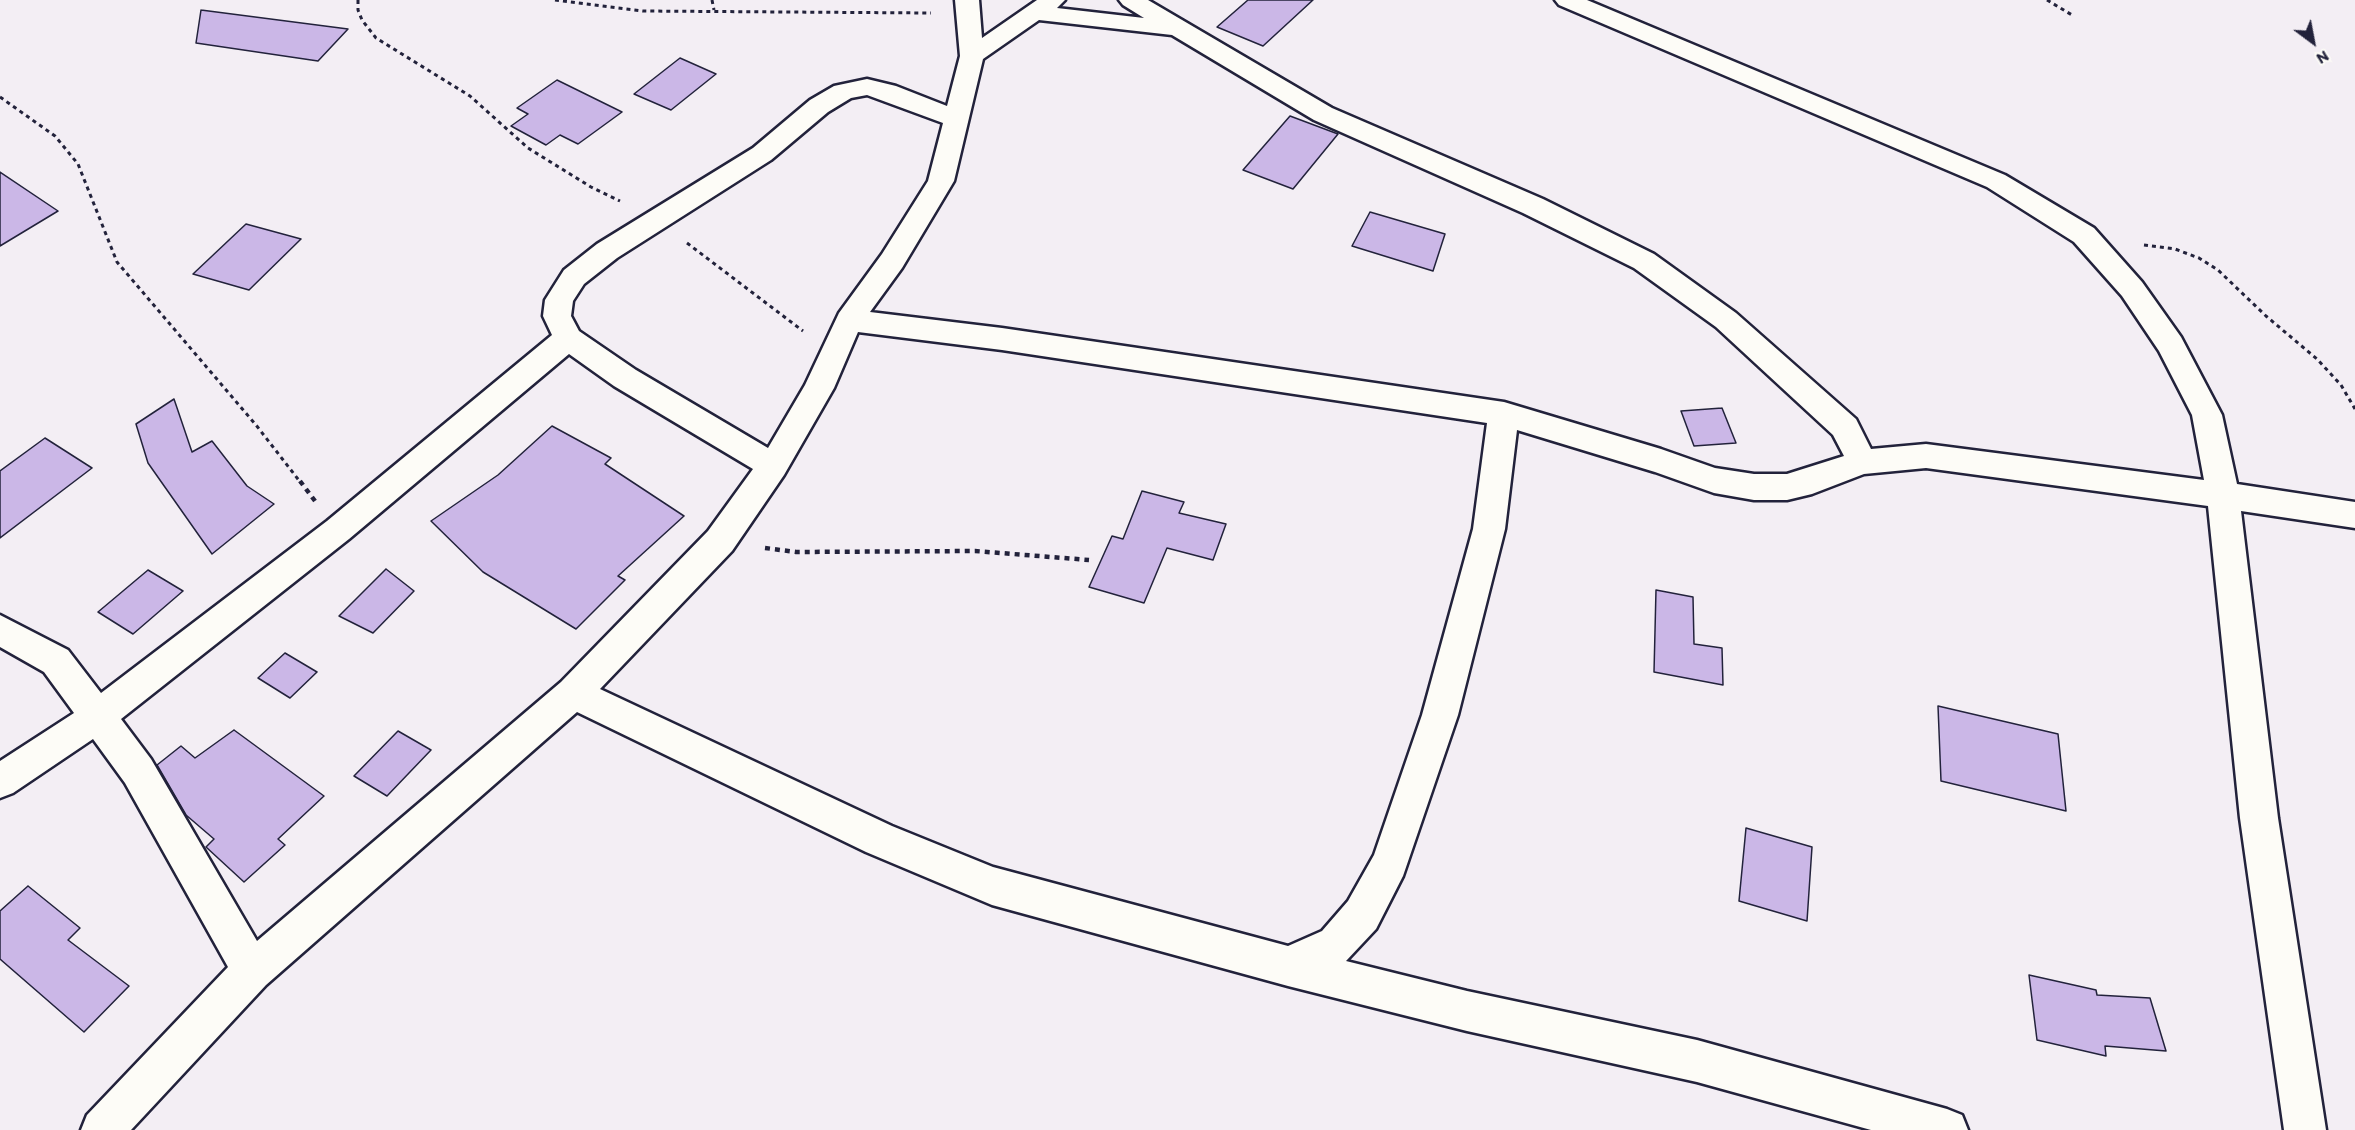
<!DOCTYPE html>
<html>
<head>
<meta charset="utf-8">
<style>
	body { margin:0 }
	#map { position:relative; width:2355px; height:1130px; overflow:hidden; background:#f3eef4; font-family:Itim,sans-serif }
	canvas { display:block }
	.north { position:absolute; left:2283px; top:12px; width:60px; height:60px; -webkit-text-stroke:4px #fdfcf7; paint-order:stroke; rotate:148deg; font-size:16px; font-weight:700; line-height:24px; text-align:center; color:#22223b }
	.north::after { content:''; display:block; margin:auto; width:21px; height:27px; background:#22223b; clip-path:polygon(50% 0,100% 100%,50% 72%,0 100%) }
</style>
</head>
<body>
<div id="map">
<canvas width="2355" height="1130"></canvas>
<div class="north">N</div>
</div>
<script>
const ctx = document.querySelector('canvas').getContext('2d');
ctx.lineJoin = 'round';
function paint(path, color) { ctx.fillStyle = color; ctx.fill(path, 'evenodd'); }
const toPath = rows => new Path2D(rows.map(r => 'M' + r).join(''));
function stroke(path, color, width, dash) { ctx.strokeStyle = color; ctx.lineWidth = width; ctx.lineCap = dash ? 'butt' : 'round'; ctx.setLineDash(dash || []); ctx.stroke(path); }
const building = toPath([
	[1248,0,1313,0,1263,46,1217,27,1248,0],
	[201,10,348,29,318,61,196,43,201,10],
	[680,58,716,74,671,110,634,94,680,58],
	[557,80,622,112,578,144,560,135,546,145,511,126,528,114,517,108,557,80],
	[1290,116,1338,134,1293,189,1243,170,1290,116],
	[0,172,58,211,0,246,0,172],
	[1370,212,1445,234,1433,271,1352,246,1370,212],
	[246,224,301,239,249,290,193,274,246,224],
	[174,399,192,452,212,441,247,486,274,504,212,554,148,463,136,424,174,399],
	[1722,408,1736,443,1694,446,1681,411,1722,408],
	[552,426,611,458,605,464,684,516,618,576,625,580,576,629,483,572,431,521,498,475,552,426],
	[45,438,92,468,0,538,0,471,45,438],
	[1142,491,1184,502,1179,513,1226,524,1213,560,1167,548,1144,603,1089,587,1112,536,1123,539,1142,491],
	[386,569,414,591,373,633,339,616,386,569],
	[148,570,183,591,133,634,98,612,148,570],
	[1656,590,1693,597,1694,644,1722,648,1723,685,1654,672,1656,590],
	[285,653,317,672,290,698,258,678,285,653],
	[1938,706,2058,734,2066,811,1941,781,1938,706],
	[234,730,324,796,278,839,285,845,244,882,206,847,214,839,186,815,157,765,181,746,195,758,234,730],
	[398,731,431,750,387,796,354,776,398,731],
	[1746,828,1812,847,1807,921,1739,901,1746,828],
	[28,886,80,928,68,940,129,986,84,1032,0,959,0,911,28,886],
	[2029,975,2096,990,2097,995,2150,998,2166,1051,2105,1046,2106,1056,2037,1040,2029,975]
]);
paint(building, '#cbb7e7');
stroke(building, '#22223b', 1.5);
const minor = toPath([
	[955,0,979,0,982,38,1037,0,1065,0,1057,8,1144,18,1123,5,1119,0,1148,0,1332,108,1543,199,1654,254,1736,313,1856,419,1871,449,1926,444,2204,480,2192,415,2159,351,2122,296,2074,242,1987,187,1559,5,1555,0,1587,0,2005,175,2094,228,2142,282,2181,337,2222,415,2237,484,2355,502,2355,528,2241,511,2278,818,2326,1130,2284,1130,2240,818,2208,506,1926,468,1864,474,1812,494,1787,500,1754,500,1714,493,1655,472,1517,430,1505,529,1458,715,1403,876,1376,929,1346,961,1467,991,1697,1040,1947,1109,1962,1115,1968,1130,1871,1130,1697,1082,1467,1031,1288,986,992,905,866,852,577,712,266,985,131,1130,81,1130,87,1115,228,967,125,783,93,739,13,793,0,798,0,761,74,713,44,672,0,647,0,615,68,650,101,693,327,521,552,335,543,316,545,300,564,270,597,244,753,148,810,100,834,86,867,79,896,86,947,106,960,56,955,0],
	[1039,20,1172,35,1314,120,1523,213,1634,268,1716,327,1833,435,1844,456,1787,474,1754,474,1715,468,1661,449,1504,402,1002,328,870,312,902,268,954,181,983,59,1039,20],
	[867,95,943,123,928,181,882,254,839,313,805,385,768,448,636,370,579,331,571,316,573,301,584,284,617,258,771,160,828,112,851,98,867,95],
	[858,332,1002,350,1487,423,1473,529,1422,715,1374,855,1348,901,1322,931,1288,946,993,867,892,826,600,689,732,551,784,475,834,388,858,332],
	[569,354,614,386,753,469,708,531,561,682,257,941,151,759,121,719,349,539,569,354]
]);
stroke(minor, '#22223b', 5);
stroke(toPath([
	[358,0,358,10,362,20,376,38,470,96,528,148,591,187,620,201],
	[555,0,643,11,931,13],
	[712,0,714,10],
	[2047,0,2072,15],
	[0,97,55,136,78,164,117,262,256,425,301,483],
	[687,243,803,331],
	[2144,245,2175,249,2199,258,2218,270,2266,316,2317,359,2341,385,2355,409]
]), '#22223b', 3, [4, 4]);
stroke(toPath([
	[300,481,315,501],
	[765,548,796,552,975,551,1089,560]
]), '#22223b', 4.5, [5, 5]);
paint(minor, '#fdfcf7');
</script>
</body>
</html>
